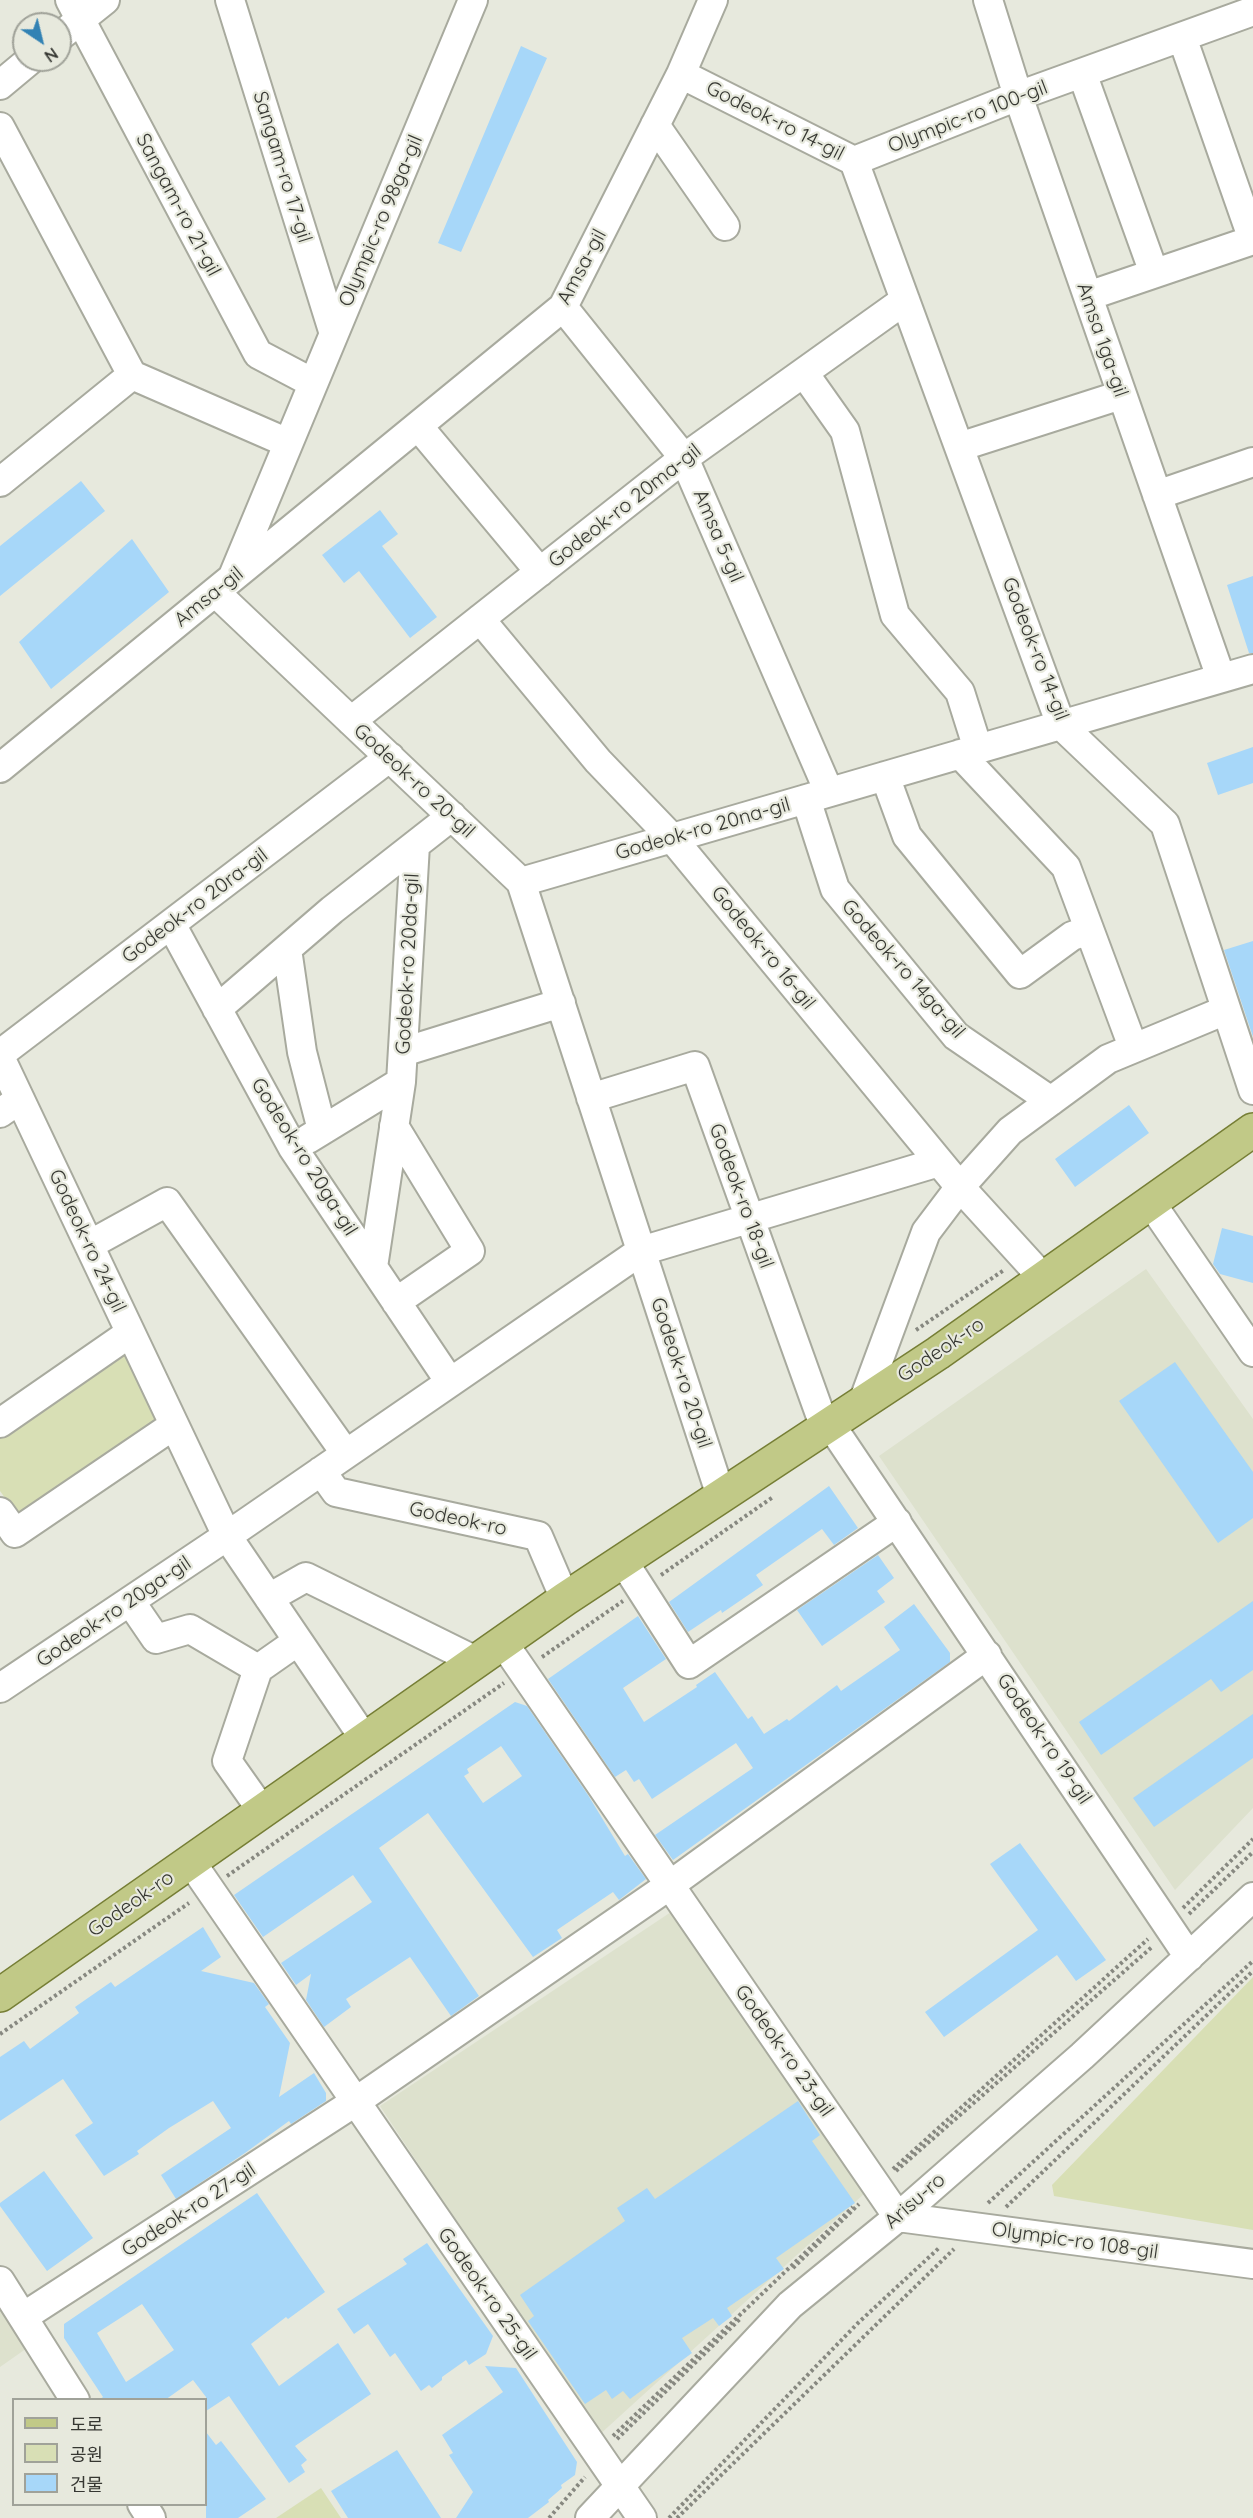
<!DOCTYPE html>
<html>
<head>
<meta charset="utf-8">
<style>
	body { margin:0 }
	#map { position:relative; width:1253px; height:2518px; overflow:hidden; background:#e7e9dd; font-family:Quicksand,"Noto Sans KR",sans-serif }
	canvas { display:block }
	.legend { position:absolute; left:12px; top:2398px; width:195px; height:108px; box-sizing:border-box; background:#e7e9dd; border:2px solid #a0a299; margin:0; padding:8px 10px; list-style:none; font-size:18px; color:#363732 }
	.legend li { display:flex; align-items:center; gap:12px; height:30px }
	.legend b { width:30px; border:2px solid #a0a299 }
	.north { position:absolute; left:12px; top:12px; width:60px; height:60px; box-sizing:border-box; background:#e7e9dd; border:2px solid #a0a299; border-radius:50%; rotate:145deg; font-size:16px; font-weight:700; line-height:24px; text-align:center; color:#363732 }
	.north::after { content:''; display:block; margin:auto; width:21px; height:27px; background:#3282b4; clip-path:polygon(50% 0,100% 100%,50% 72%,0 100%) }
</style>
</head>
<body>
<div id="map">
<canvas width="1253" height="2518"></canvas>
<ul class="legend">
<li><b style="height:8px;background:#c1c987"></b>도로</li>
<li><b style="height:16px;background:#d8dfb5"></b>공원</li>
<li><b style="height:16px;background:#a7d7f9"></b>건물</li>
</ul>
<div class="north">N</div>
</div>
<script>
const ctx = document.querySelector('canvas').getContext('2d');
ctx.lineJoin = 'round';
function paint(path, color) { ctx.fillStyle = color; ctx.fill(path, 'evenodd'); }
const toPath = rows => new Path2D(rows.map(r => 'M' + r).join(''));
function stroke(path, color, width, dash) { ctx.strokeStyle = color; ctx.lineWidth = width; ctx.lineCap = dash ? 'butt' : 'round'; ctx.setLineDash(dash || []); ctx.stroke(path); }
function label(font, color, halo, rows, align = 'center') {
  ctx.font = font + ' Quicksand,sans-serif'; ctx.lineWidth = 4.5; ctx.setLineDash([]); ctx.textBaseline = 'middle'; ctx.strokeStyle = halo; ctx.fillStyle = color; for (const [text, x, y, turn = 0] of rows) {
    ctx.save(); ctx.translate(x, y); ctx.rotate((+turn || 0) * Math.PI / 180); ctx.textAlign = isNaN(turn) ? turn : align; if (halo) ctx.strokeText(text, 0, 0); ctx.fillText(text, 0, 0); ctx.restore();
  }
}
paint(toPath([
	[1146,1269,1253,1419,1253,1808,1175,1890,879,1456],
	[671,1912,865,2193,598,2436,380,2106],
	[0,2299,30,2346,0,2367]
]), '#dde1cd');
paint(toPath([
	[129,1344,163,1420,19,1517,0,1491,0,1432],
	[1253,1977,1253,2230,1054,2196,1052,2185],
	[321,2488,341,2518,276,2518]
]), '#d8dfb5');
paint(toPath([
	[521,46,547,58,461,252,438,243],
	[81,481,105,511,0,596,0,546],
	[380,510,398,534,382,546,437,617,410,638,359,571,344,583,322,555],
	[132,539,169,592,51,689,19,642],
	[1253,576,1253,653,1249,653,1227,585],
	[1253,747,1253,783,1218,795,1207,763],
	[1253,941,1253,1037,1224,950],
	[1129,1105,1149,1133,1075,1187,1055,1159],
	[1222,1228,1253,1236,1253,1283,1220,1274,1213,1264],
	[1175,1362,1253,1472,1253,1518,1218,1543,1119,1401],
	[829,1486,858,1528,834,1545,822,1529,756,1575,763,1585,722,1613,721,1610,688,1632,669,1602],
	[878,1555,894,1578,877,1591,885,1602,822,1646,797,1610],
	[1253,1601,1253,1670,1221,1692,1211,1679,1101,1755,1079,1722],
	[914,1604,950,1653,950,1662,673,1860,655,1835,753,1768,736,1743,652,1799,639,1779,634,1782,626,1770,615,1777,548,1679,638,1616,666,1659,623,1688,644,1722,697,1687,696,1685,715,1672,748,1719,752,1716,764,1734,787,1719,789,1721,837,1685,841,1691,900,1650,884,1627],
	[515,1702,527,1706,588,1795,625,1856,628,1854,646,1879,619,1900,613,1892,557,1930,562,1938,533,1957,428,1813,379,1848,479,1996,451,2016,410,1957,346,1999,351,2007,324,2027,306,2000,311,1974,296,1985,281,1963,372,1902,353,1875,263,1937,234,1895],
	[501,1746,522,1776,483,1803,464,1776,469,1773,467,1769],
	[1253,1714,1253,1758,1154,1827,1133,1798],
	[1020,1843,1106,1960,1076,1981,1057,1955,944,2037,925,2012,1038,1930,990,1864],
	[203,1927,221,1957,201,1971,254,1983,269,2004,265,2007,290,2043,279,2097,314,2073,326,2093,326,2101,291,2124,289,2121,245,2153,176,2199,161,2175,231,2128,213,2101,169,2128,137,2151,139,2154,104,2176,75,2135,93,2123,63,2079,0,2121,0,2057,24,2041,30,2049,79,2013,75,2007,111,1982,115,1987],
	[798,2101,820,2135,812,2141,855,2203,776,2258,784,2269,727,2308,732,2316,719,2326,713,2318,682,2338,692,2353,630,2399,623,2391,612,2399,606,2390,585,2404,528,2321,534,2316,520,2295,625,2221,617,2208,647,2188,655,2199],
	[44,2171,93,2238,47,2271,0,2206,0,2203],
	[257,2193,325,2292,288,2319,286,2317,251,2344,279,2386,338,2343,371,2394,295,2446,307,2460,301,2465,305,2472,289,2483,229,2396,206,2411,206,2397,193,2380,165,2400,99,2400,103,2397,64,2338,64,2324],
	[142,2304,174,2350,126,2382,97,2333],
	[427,2243,493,2336,486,2354,469,2365,466,2360,442,2377,442,2380,432,2388,429,2385,421,2391,395,2353,390,2357,368,2324,354,2334,337,2309,407,2264,403,2259],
	[485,2366,516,2368,577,2462,575,2475,561,2485,562,2488,548,2500,549,2502,528,2518,456,2518,473,2492,449,2455,453,2453,442,2435,503,2392],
	[206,2432,216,2445,221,2441,266,2499,238,2518,206,2518],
	[397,2450,441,2518,348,2518,331,2491]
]), '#a7d7f9');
const minor = toPath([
	[70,0,258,354,313,383],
	[230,0,334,334],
	[988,0,1018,96,1221,678],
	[60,36,105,0],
	[1182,37,1253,240],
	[1082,73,1154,273],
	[681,74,854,161,1061,725,1165,824,1253,1090],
	[0,85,30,60],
	[655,125,725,226],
	[0,127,132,375,288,443],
	[854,161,1018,96,1253,11],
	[1088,296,1253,240],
	[563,307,684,458,829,792],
	[804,373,845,431,895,615,960,692,978,749],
	[418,426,540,572],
	[959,447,1121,395],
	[0,482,132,375],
	[1157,495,1253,462],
	[234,574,473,0],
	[215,592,521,882,721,1496],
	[480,619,598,761,672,838,960,1187,1043,1278],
	[351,721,684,458,905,300],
	[960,754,1066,867,1133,1047],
	[0,768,563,307,681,74,713,0],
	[885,776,907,836,1020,974,1072,936,1089,930],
	[806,799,835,889,956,1036,1051,1101],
	[521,882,1253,669],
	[171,924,293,1148,450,1382],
	[287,949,302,1052,322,1130],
	[217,1009,332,910,452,816],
	[403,1052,561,1003],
	[0,1054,390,757],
	[0,1057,227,1536,366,1741],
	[591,1098,695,1066,825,1428],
	[0,1113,20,1099],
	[394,1126,470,1251,396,1302],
	[308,1139,401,1082],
	[1151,1203,1253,1352],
	[89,1245,167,1202,346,1454],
	[373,1267,401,1082,415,845],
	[863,1402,926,1232,960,1187,1010,1131,1108,1059,1226,1010],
	[0,1423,130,1333],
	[830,1424,1189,1957],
	[321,1471,336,1492,538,1536,565,1599],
	[0,1512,15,1533,174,1425],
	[623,1561,689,1664,897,1522],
	[269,1598,306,1577,478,1662],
	[130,1601,156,1639,190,1629,258,1669],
	[504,1644,898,2217,1253,2264],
	[0,1688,227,1536,641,1251,939,1162],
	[263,1812,227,1761,258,1669,298,1641],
	[191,1862,642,2518],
	[0,2281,75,2400],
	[23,2317,355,2102,670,1885,987,1655],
	[142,2504,151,2518],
	[590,2518,790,2305,898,2217,1082,2056,1253,1897]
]);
const major = toPath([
	[0,1995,565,1599,938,1353,1253,1130]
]);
stroke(minor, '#a8aa9e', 32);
stroke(major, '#767e35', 36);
stroke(toPath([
	[916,1330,1004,1270],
	[661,1575,773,1497],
	[542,1657,623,1601],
	[227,1876,504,1683],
	[1183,1908,1253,1839],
	[1189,1914,1253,1852],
	[0,2034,189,1903],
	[893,2169,1148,1939],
	[896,2171,1152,1947],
	[988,2203,1253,1961],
	[1006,2207,1253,1971],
	[793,2268,859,2204],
	[613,2436,853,2207],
	[617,2439,740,2319],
	[549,2518,585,2477],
	[669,2518,858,2323,940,2247],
	[677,2518,954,2249]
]), '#878880', 4, [3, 3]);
stroke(minor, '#fff', 28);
stroke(major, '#c1c987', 33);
label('20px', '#363732', '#e7e9dd', [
	["Olympic-ro 100-gil",968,117,-21],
	["Godeok-ro 14-gil",775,121,27],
	["Sangam-ro 17-gil",282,167,73],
	["Sangam-ro 21-gil",178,205,62],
	["Olympic-ro 98ga-gil",381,221,-67],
	["Amsa-gil",582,267,-62],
	["Amsa 1ga-gil",1102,340,71],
	["Godeok-ro 20ma-gil",625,506,-38],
	["Amsa 5-gil",718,536,67],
	["Amsa-gil",209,597,-39],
	["Godeok-ro 14-gil",1035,649,69],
	["Godeok-ro 20-gil",414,781,43],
	["Godeok-ro 20na-gil",703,829,-16],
	["Godeok-ro 20ra-gil",195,906,-37],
	["Godeok-ro 16-gil",763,948,51],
	["Godeok-ro 20da-gil",408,964,-87],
	["Godeok-ro 14ga-gil",903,969,49],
	["Godeok-ro 20ga-gil",304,1157,58],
	["Godeok-ro 18-gil",741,1196,70],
	["Godeok-ro 24-gil",87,1241,65],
	["Godeok-ro",941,1350,-34],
	["Godeok-ro 20-gil",681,1373,72],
	["Godeok-ro",458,1519,12],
	["Godeok-ro 20ga-gil",114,1612,-34],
	["Godeok-ro 19-gil",1044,1739,56],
	["Godeok-ro",131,1904,-35],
	["Godeok-ro 23-gil",784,2051,55],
	["Arisu-ro",915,2201,-41],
	["Godeok-ro 27-gil",189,2210,-33],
	["Olympic-ro 108-gil",1075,2241,8],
	["Godeok-ro 25-gil",487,2294,55]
]);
</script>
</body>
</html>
